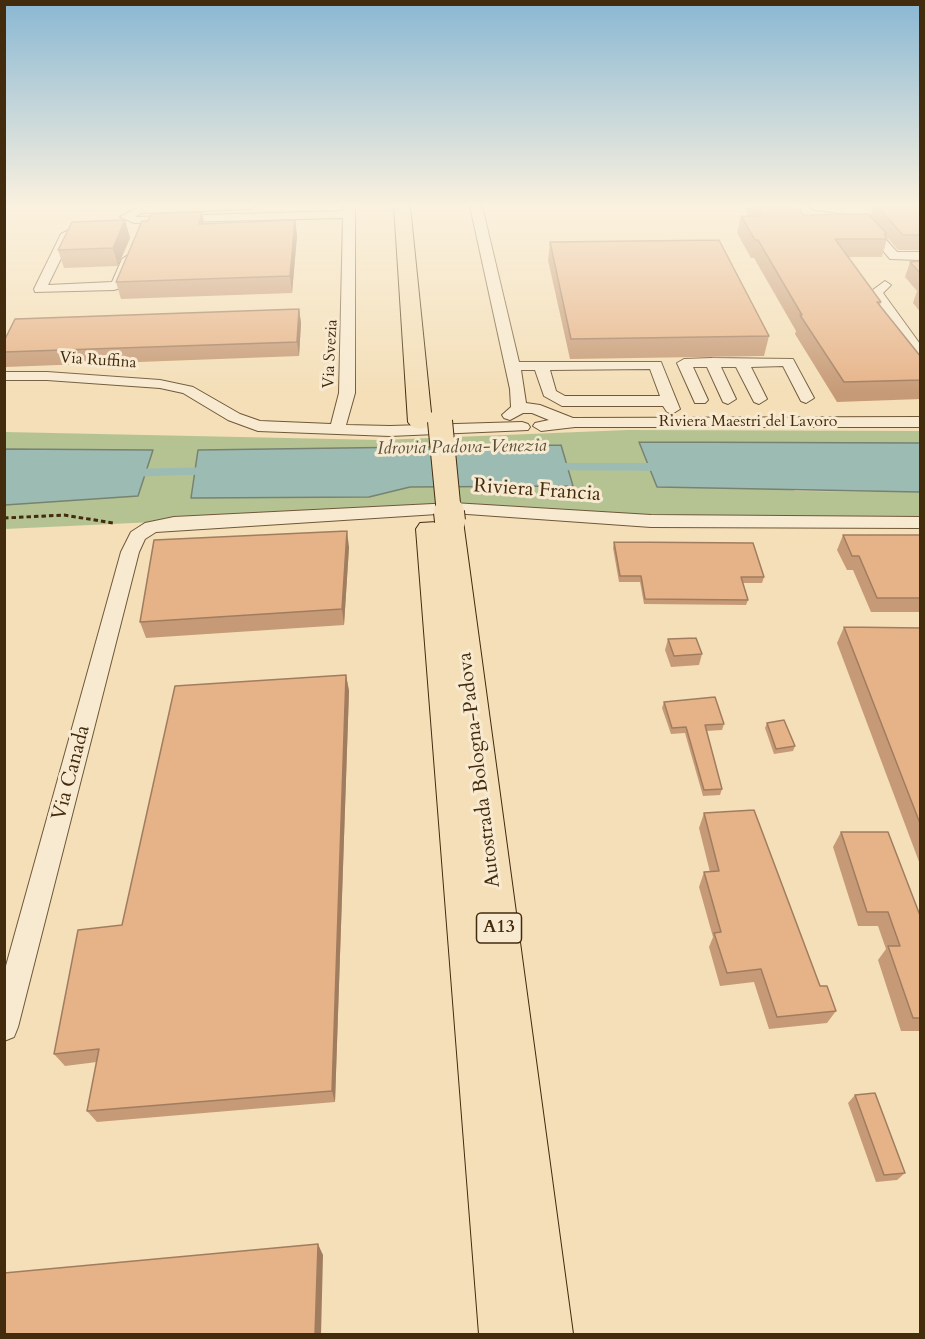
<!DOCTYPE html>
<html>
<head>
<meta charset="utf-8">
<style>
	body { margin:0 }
	#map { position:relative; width:925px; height:1339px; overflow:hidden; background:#f4dfb8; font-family:Cardo,serif }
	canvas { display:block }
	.frame { position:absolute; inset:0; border:6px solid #432b0d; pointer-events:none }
</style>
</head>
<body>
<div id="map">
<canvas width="925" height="1339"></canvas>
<div class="frame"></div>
</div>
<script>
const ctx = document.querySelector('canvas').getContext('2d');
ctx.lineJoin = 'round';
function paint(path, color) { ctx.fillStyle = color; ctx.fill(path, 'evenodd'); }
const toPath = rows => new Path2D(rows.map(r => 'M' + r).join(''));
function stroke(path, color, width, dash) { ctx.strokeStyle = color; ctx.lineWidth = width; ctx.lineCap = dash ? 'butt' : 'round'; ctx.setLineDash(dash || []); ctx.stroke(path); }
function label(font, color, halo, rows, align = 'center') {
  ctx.font = font + ' Cardo,serif'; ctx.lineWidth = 6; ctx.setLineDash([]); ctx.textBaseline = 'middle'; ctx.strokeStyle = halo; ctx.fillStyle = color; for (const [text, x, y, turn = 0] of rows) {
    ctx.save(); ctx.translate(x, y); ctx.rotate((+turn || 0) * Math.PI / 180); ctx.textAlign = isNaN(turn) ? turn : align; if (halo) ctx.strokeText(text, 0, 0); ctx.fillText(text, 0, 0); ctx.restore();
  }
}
paint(toPath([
	[628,430,920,431,920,443,640,443,796,491,920,492,920,522,651,521,511,510,390,511,5,529,5,505,138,496,152,450,5,449,5,432,381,440],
	[561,445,369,497,191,498,198,451]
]), '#b5c393');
const water = toPath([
	[639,442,920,443,920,492,657,487,639,442],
	[561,445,573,486,410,487,369,497,191,498,198,450,561,445],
	[5,449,153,450,138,496,5,505,5,449]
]);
paint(water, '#9cbcb3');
stroke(water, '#788271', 1.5);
paint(toPath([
	[546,463,671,463,678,467,671,471,541,470,539,467,546,463],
	[218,467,225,471,223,474,123,477,116,473,123,469,218,467]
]), '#9cbcb3');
const minor = toPath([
	[256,206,251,209,141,213,135,217,343,211,343,206,355,206,355,393,346,425,390,426,522,422,528,424,530,427,528,430,390,436,258,431,228,420,183,393,160,388,47,380,4,380,4,372,47,372,160,380,193,387,240,414,260,421,331,424,339,393,343,218,134,223,120,217,139,207,256,206],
	[470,206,482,206,519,362,661,362,680,409,672,414,667,412,663,406,562,406,544,396,535,370,521,370,526,403,540,405,573,418,920,417,920,427,575,427,541,431,533,426,535,423,549,420,532,413,523,413,510,420,504,418,502,415,511,407,510,389,470,206],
	[650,369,660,396,565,396,556,391,550,370,650,369],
	[836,206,920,209,920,215,855,215,815,210,809,207,836,206],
	[868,223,872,224,897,252,920,252,920,260,890,259,862,226,868,223],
	[75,227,81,231,72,236,48,285,112,282,122,259,128,255,134,259,124,287,114,290,35,292,34,289,61,234,75,227],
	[885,281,891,285,883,293,920,344,920,357,915,356,870,292,885,281],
	[712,358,793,359,814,398,806,403,801,401,783,366,751,367,767,399,759,404,754,402,736,367,721,367,736,399,728,404,723,402,707,367,693,367,708,400,705,403,695,403,677,363,684,359,712,358],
	[453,503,651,515,920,517,920,528,651,527,453,513,156,532,145,539,139,552,18,1027,14,1037,4,1041,4,973,121,552,131,532,145,523,174,517,453,503]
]);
const highway = toPath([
	[394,206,410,206,432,422,428,427,420,429,412,427,408,422,394,206],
	[450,513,459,515,463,521,573,1334,479,1334,416,529,420,523,437,522,441,515,450,513]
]);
stroke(minor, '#6f5838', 2);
stroke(highway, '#432b0d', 2);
stroke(toPath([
	[4,518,64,515,113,523]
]), '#432b0d', 3, [4.5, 3]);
paint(minor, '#f8ead1');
paint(highway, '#f4dfb8');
const highwayBridgeFar1 = toPath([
	[440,421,449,514]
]);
const highwayBridge = toPath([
	[449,512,450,521]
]);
stroke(highwayBridgeFar1, '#432b0d', 26, []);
stroke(highwayBridge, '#432b0d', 32, []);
stroke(highwayBridgeFar1, '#f4dfb8', 24);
stroke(highwayBridge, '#f4dfb8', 30);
paint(toPath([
	[744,206,798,206,803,215,870,216,873,206,921,206,921,250,898,250,886,236,887,239,882,257,848,257,881,302,880,305,921,380,921,399,837,402,795,334,796,331,754,258,751,258,737,233,741,216,748,216],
	[202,212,204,224,295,220,297,236,292,293,121,299,116,282,148,221],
	[125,220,130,238,118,266,64,268,58,250],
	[550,242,769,336,764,356,570,359,548,260],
	[921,261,921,313,913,303,917,291,905,277,910,262],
	[299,309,301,323,299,356,5,367,4,366,4,341],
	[843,535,921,536,921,612,871,612,853,570,847,570,837,550],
	[614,542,764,577,762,583,743,583,748,600,746,605,644,604,640,582,619,582,613,548],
	[349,547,344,625,146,638,140,622],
	[844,627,921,628,921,867,837,643],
	[668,639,702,654,699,665,671,667,665,650],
	[346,675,349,691,335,1102,97,1122,87,1111,97,1062,65,1066,54,1054,122,925],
	[664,702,724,724,722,730,706,731,722,789,720,795,703,796,685,733,671,734,662,708],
	[767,723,795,746,793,751,774,754,765,728],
	[704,813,836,1011,827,1023,769,1029,754,982,720,986,709,947,713,937,699,887,704,872,710,872,699,828],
	[841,832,921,918,921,1031,901,1031,878,960,886,949,878,926,858,926,833,847],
	[855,1095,905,1173,897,1180,876,1182,848,1103]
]), '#c69a76');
paint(toPath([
	[202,212,205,227,199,224],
	[125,220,130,238,118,266,113,248],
	[295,220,297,236,292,293,290,276],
	[299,309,301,323,299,356,297,342],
	[347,531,349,547,344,625,342,609],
	[346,675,349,691,335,1102,332,1091],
	[318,1244,323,1255,321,1335,315,1335]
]), '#a17d60');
const building = toPath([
	[756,206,798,206,803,215,868,214,887,234,884,234,887,239,835,239,881,302,877,302,921,357,921,380,844,382,800,315,802,315,758,240,755,240,741,216,761,216,756,206],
	[877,206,921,206,921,235,903,235,877,206],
	[202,212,199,224,295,220,290,276,116,282,142,221,148,221,151,214,202,212],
	[125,220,113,248,58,250,72,222,125,220],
	[719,240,769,336,571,339,550,242,719,240],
	[921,261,921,274,910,262,921,261],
	[299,309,297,342,4,352,4,341,15,319,299,309],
	[347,531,342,609,140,622,154,540,347,531],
	[843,535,920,535,921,536,921,598,877,598,859,556,852,556,843,535],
	[614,542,753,543,764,577,741,577,748,600,645,599,641,576,620,576,614,542],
	[844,627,921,628,921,826,844,627],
	[696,638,702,654,674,656,668,639,696,638],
	[346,675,332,1091,87,1111,99,1049,54,1054,78,930,122,925,175,686,346,675],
	[715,697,724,724,705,725,722,789,704,790,686,727,672,728,664,702,715,697],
	[784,720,795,746,776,749,767,723,784,720],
	[754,810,820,986,827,986,836,1011,777,1017,761,969,727,973,714,933,721,932,704,872,719,871,704,813,754,810],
	[841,832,888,832,921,918,921,1018,913,1018,888,946,900,946,888,912,867,912,841,832],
	[875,1093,905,1173,884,1175,855,1095,875,1093],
	[318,1244,315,1335,4,1335,4,1273,318,1244]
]);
paint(building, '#e6b389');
stroke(building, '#a17d60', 1.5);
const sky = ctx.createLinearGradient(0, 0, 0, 394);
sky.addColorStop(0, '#89b7d3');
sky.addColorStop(0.52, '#faf1df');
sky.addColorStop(1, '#faf1df00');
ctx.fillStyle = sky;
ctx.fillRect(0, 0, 925, 394);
label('16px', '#432b0d', '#f8ead1', [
	["Via Svezia",331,354,-87],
	["Via Ruffina",98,361,4],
	["Riviera Maestri del Lavoro",748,422]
]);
label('italic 18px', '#594f36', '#f8ead1', [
	["Idrovia Padova-Venezia",462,448,-1]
]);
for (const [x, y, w] of [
	[499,928,45]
]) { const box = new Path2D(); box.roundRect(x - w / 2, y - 15, w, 30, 4.5); ctx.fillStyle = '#f8ead1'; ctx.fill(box); stroke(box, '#432b0d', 1.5); }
label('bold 18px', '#432b0d', null, [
	["A13",499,928]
]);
label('20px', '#432b0d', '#f8ead1', [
	["Riviera Francia",537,491,4],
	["Autostrada Bologna-Padova",480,770,-97],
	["Via Canada",72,773,-75]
]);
</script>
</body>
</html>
